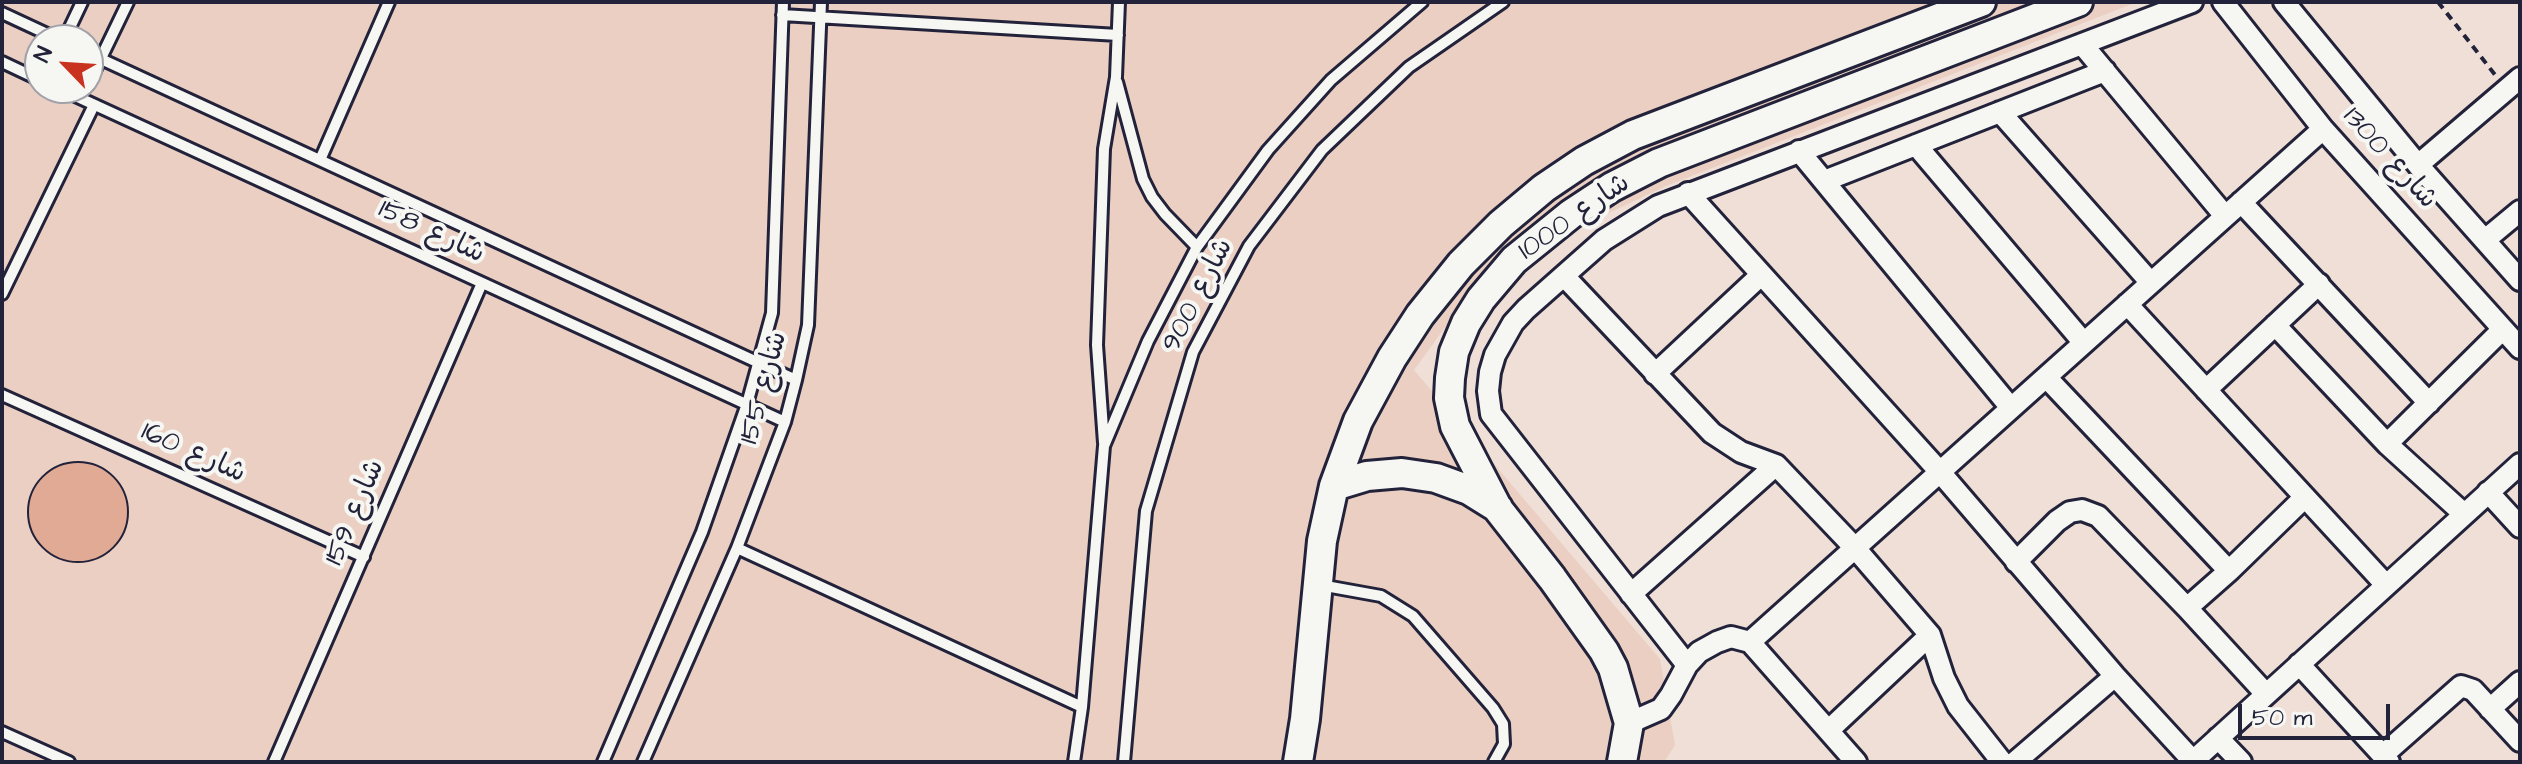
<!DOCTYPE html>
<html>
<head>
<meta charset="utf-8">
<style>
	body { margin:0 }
	#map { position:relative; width:2522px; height:764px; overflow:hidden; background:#efdfd6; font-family:"Architects Daughter",sans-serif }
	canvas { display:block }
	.frame { position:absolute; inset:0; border:4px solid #22223b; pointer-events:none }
	.north { position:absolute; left:24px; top:24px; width:80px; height:80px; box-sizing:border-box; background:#f6f6f2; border:2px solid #a1a1a9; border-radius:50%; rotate:295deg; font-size:22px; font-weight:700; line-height:32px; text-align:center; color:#22223b }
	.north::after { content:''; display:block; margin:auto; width:28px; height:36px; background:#c8321e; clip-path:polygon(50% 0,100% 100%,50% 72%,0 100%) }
	.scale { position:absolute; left:2238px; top:704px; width:152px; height:36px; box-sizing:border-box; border:4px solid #22223b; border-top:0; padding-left:10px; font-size:24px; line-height:28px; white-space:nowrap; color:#22223b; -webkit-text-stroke:6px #f6f6f2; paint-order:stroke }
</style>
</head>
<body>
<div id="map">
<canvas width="2522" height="764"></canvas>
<div class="frame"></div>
<div class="north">N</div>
<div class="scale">50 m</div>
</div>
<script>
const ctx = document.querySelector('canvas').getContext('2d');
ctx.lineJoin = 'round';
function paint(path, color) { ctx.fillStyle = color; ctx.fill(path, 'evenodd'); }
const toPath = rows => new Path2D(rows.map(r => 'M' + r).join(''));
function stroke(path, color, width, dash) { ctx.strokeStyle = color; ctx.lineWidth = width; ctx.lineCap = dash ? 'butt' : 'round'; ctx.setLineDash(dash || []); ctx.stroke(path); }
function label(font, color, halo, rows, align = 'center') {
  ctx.font = font + ' "Architects Daughter","Playpen Sans Arabic",sans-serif'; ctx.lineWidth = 8; ctx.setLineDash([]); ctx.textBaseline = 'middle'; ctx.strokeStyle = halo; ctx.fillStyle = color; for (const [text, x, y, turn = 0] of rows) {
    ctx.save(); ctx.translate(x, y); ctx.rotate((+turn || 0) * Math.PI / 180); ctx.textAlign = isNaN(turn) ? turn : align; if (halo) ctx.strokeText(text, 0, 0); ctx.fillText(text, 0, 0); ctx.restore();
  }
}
paint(toPath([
	[2,2,2137,2,1666,186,1547,242,1454,315,1414,370,1660,659,1675,745,1664,762,2,762],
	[40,40,88,40,88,88,40,88]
]), '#eacfc2');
const building = toPath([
	'28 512a50 50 0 1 1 100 0a50 50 0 1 1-100 0Z'
]);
paint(building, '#e0aa95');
stroke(building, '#22223b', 2);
const lane = toPath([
	[2,13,60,40],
	[782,15,1118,35],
	[64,40,82,2],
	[88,53,796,380],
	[2,62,40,80],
	[1117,82,1143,179,1152,197,1165,214,1197,247],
	[88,85,128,2],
	[58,88,785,422],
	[320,160,389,2],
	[2,294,94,105],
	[2,395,364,557],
	[1104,443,1097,345,1104,149,1116,77,1119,2],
	[737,548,1082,707],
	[1320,585,1381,596,1413,616,1493,708,1503,724,1504,744,1494,762],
	[2,732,69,762],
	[274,762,482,283],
	[603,762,702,532,747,404,772,313,783,2],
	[643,762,737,548,785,422,796,380,808,325,821,2],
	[1074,762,1082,707,1104,446,1148,341,1197,247,1268,150,1331,80,1422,2],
	[1124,762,1146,511,1193,352,1249,246,1322,150,1409,67,1503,2]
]);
const street = toPath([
	[2223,2,2323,129,2520,348],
	[2284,2,2418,165,2520,280],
	[2082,44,2225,216],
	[2000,112,2151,283],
	[1916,145,2084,343],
	[1799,151,2011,408],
	[2418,165,2520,78],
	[1824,181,2105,71],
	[1688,193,1940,472,2115,676,2193,761],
	[2241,202,2429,403],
	[2485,240,2520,211],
	[1564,276,1712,433,1741,452,1776,465,1855,548,1930,635,1944,678,1958,706,2002,762],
	[2127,304,2386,585],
	[2275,325,2387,444,2464,514],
	[1655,374,1761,275],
	[2046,377,2229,571],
	[2206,390,2319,284],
	[2387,444,2503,329],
	[2488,492,2520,527],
	[2016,562,2057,521,2070,512,2082,510,2098,516,2187,608,2266,694],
	[1631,594,1776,465],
	[2187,608,2229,571,2305,497],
	[1750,642,2323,129],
	[2299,664,2389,762],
	[1687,665,1491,414,1488,391,1490,372,1495,355,1513,323,1526,309,1604,240,1658,206,2192,2],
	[2490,709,2520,682],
	[1629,723,1661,709,1671,695,1687,665,1699,652,1717,642,1731,637,1750,642,1856,762],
	[1829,730,1930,635],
	[2218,738,2241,762],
	[2383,755,2461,686,2473,690,2520,741],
	[2015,762,2115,676],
	[2192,762,2520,464]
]);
const secondary = toPath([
	[1334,486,1367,476,1402,473,1436,478,1469,490,1498,508],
	[1298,762,1305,719,1322,541,1334,486,1358,421,1392,358,1420,315,1461,264,1501,224,1544,188,1584,161,1633,135,1981,2],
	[1622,762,1629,723,1613,668,1604,651,1552,578,1498,509,1455,426,1449,398,1450,378,1454,352,1466,323,1481,299,1514,260,1571,214,1612,187,1659,163,2078,2]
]);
stroke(lane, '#22223b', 16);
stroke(street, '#22223b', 26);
stroke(secondary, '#22223b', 34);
stroke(toPath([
	[2438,2,2496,76]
]), '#22223b', 4, [8, 6]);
stroke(lane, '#f6f6f2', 10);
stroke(street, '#f6f6f2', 20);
stroke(secondary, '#f6f6f2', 28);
label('28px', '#22223b', '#f6f6f2', [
	["شارع 1300",2389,159,48],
	["شارع 1000",1575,218,-35],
	["شارع 158",431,233,25],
	["شارع 900",1199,296,-63],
	["شارع 155",765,388,-75],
	["شارع 160",193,454,24],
	["شارع 159",356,513,-67]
]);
</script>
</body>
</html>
